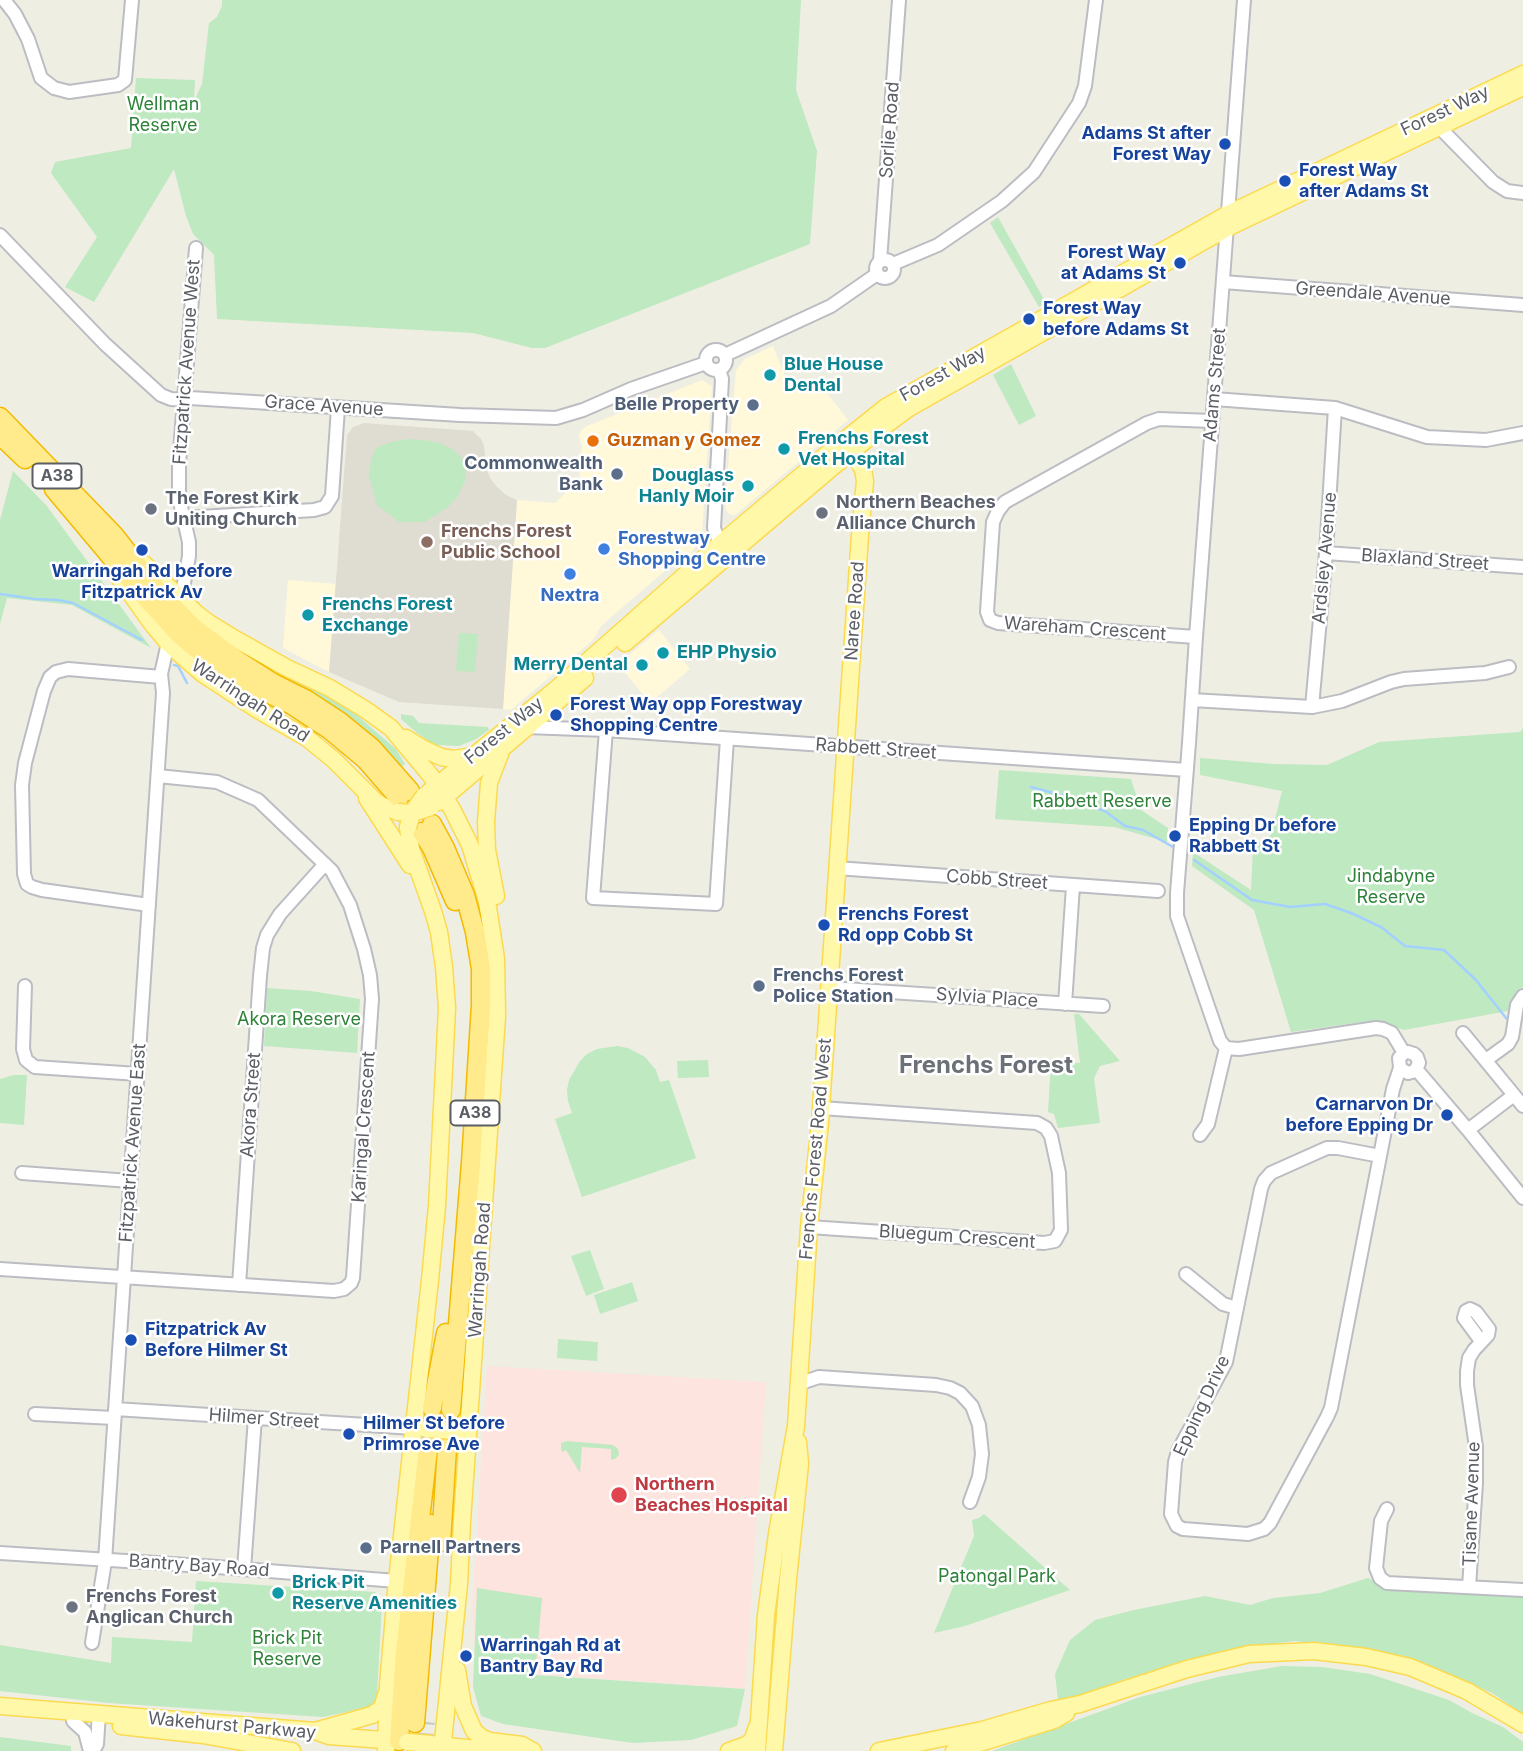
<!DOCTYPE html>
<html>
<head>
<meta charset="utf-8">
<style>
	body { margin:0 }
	canvas { display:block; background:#efeee3 }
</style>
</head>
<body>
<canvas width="1523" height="1751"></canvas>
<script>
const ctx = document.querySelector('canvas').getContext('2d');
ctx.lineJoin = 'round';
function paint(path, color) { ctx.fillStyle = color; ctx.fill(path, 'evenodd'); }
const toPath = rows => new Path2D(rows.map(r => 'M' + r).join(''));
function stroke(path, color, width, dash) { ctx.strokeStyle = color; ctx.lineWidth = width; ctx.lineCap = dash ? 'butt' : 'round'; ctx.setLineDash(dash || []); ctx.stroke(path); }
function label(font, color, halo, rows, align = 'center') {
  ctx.font = font + ' Inter,sans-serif'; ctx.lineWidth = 5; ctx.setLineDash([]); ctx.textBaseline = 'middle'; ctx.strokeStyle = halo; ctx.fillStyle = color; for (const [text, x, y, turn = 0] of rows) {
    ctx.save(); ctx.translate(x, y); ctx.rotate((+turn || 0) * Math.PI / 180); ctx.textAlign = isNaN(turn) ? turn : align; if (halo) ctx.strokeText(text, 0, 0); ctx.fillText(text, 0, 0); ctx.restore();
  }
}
paint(toPath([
	[773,346,791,391,816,379,848,420,740,511,735,515,729,514,726,510,725,504,736,370,745,359],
	[702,380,712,386,702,532,698,544,690,554,683,560,674,563,601,626,593,640,511,710,503,709,517,500,555,503,579,480,582,447,579,436,581,430,587,426],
	[288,580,336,584,329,672,283,648],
	[659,630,690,669,650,703,618,664]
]), '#fff9d9');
paint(toPath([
	[364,423,473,431,481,439,484,446,486,467,490,478,497,487,506,495,517,500,503,709,399,702,329,672,347,435,353,427]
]), '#dfddd2');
paint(toPath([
	[487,1366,766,1382,745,1689,476,1670,472,1609]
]), '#fde4de');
paint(toPath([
	[222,0,801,0,796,90,817,151,810,244,545,348,532,348,473,333,217,319,214,255,193,234,186,216,174,169,94,302,65,287,97,237,51,173,55,162,131,148,136,78,195,80,194,101,202,84,209,23,217,17,222,6],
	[998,217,1046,303,1039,307,990,223],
	[1011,364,1036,416,1019,425,993,375],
	[407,439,423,440,440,443,452,449,462,458,466,470,465,481,458,496,448,507,425,522,399,522,377,505,372,487,369,476,371,459,376,448,391,442],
	[13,471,46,505,151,648,72,605,7,598,0,624,0,520],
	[459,633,478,634,475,672,456,671],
	[256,655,321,690,352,711,396,749,405,764,401,767,378,743,320,699,254,659],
	[401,714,413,716,419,723,488,727,489,730,476,739,459,746,437,745,430,742,417,733,401,719],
	[1523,728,1523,987,1520,989,1508,1011,1404,1030,1376,1020,1291,1032,1254,910,1192,866,1193,852,1251,890,1253,847,1271,835,1282,791,1200,775,1200,758,1274,764,1327,765,1379,742,1520,732],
	[999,770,1131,779,1141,810,1168,828,1167,842,1114,827,995,819],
	[267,988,311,991,360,999,357,1053,264,1046],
	[1074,1014,1079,1014,1120,1061,1100,1066,1094,1078,1100,1123,1058,1128,1054,1114,1048,1112,1051,1062,1080,1063],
	[617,1046,628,1048,645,1057,656,1070,660,1082,669,1080,696,1158,582,1197,555,1119,572,1113,568,1101,567,1090,569,1080,580,1061,587,1054,597,1049],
	[708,1060,709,1077,678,1078,677,1061],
	[14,1075,27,1075,24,1125,0,1123,0,1079],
	[590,1250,604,1289,586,1296,571,1256],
	[632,1282,638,1301,600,1314,594,1295],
	[558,1339,598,1342,597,1361,557,1358],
	[567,1441,613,1445,618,1449,619,1455,615,1459,611,1460,611,1449,582,1447,580,1473,566,1450,562,1452,561,1449,561,1443],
	[984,1514,1070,1590,965,1626,934,1633,974,1536,972,1520,979,1518],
	[1368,1578,1388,1587,1523,1597,1523,1714,1492,1693,1426,1664,1361,1649,1294,1641,1245,1648,1182,1662,1122,1680,1088,1693,1058,1700,1055,1674,1070,1640,1095,1620,1134,1610,1205,1596,1250,1605,1273,1598,1320,1593],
	[196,1581,375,1592,382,1603,377,1695,374,1704,370,1707,323,1717,109,1703,0,1691,0,1645,111,1663,112,1637,192,1642],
	[477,1588,542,1598,535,1675,745,1689,737,1726,691,1740,633,1743,503,1724,481,1716,473,1687],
	[1282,1666,1322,1667,1370,1674,1449,1700,1472,1713,1503,1727,1523,1742,1523,1751,992,1751,1140,1697,1218,1677],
	[0,1737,71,1746,71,1751,0,1751]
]), '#bee9c1');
stroke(toPath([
	[0,594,35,599,58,600,73,603,142,640],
	[174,665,178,666,187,683],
	[1031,787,1061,795,1105,811,1125,826,1143,830,1173,847],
	[1194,860,1252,900,1290,907,1325,904,1351,913,1381,927,1405,946,1444,950,1476,980,1506,1018,1509,1019]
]), '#a4d0ff', 2.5);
stroke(toPath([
	[428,1449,432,1408],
	[423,1751,426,1722]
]), '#cacac4', 18, [18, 9]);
const minor = toPath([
	[4,0,15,14,28,39,41,78,54,88,69,92,118,85,125,80,132,0],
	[1244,0,1196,637,1189,743,1177,893,1177,916,1220,1041,1226,1048,1239,1049,1376,1028,1383,1029,1392,1033,1404,1053],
	[1437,122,1439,127,1493,182,1507,191,1523,193],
	[0,235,105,344,161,395,171,399,184,400,190,398,460,415,556,418,583,410,631,389,706,363],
	'876 269a9 9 0 1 1 18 0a9 9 0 1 1-18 0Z',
	[880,261,899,0],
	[893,264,938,245,1002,201,1034,172,1079,103,1085,86,1096,0],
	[1223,282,1523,305],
	'706 360a10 10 0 1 1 20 0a10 10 0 1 1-20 0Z',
	[725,355,831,306,877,274],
	[719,370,722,379,714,528,720,544,724,548],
	[1214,399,1335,408,1427,437,1486,440,1523,433],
	[184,518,314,510,325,507,332,496,338,408],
	[1326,553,1523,567],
	[181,599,189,556,189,542,179,498,179,464,196,248],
	[1196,637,998,623,990,620,987,612,993,522,998,511,1005,502,1147,423,1159,419,1212,421],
	[1192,700,1312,707,1342,701,1391,682,1404,679,1485,673,1509,667],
	[1312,707,1326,553,1335,408],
	[526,727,606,730,1187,770],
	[606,730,593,898,716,904,727,739],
	[836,868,1158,891],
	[149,905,42,890,32,887,27,884,24,874,22,785,25,763,44,691,50,677,56,672,68,669,161,677],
	[25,986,23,1049,26,1060,35,1067,138,1074],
	[829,988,1103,1006],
	[1065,1004,1073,886],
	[1463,1033,1523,1106],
	[1486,1060,1508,1044,1512,1037,1517,1005,1523,996],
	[1416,1069,1468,1130,1523,1198],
	[1468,1130,1514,1095],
	[1200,1135,1208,1124,1226,1048],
	[1380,1156,1338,1148,1327,1148,1271,1173,1264,1181,1261,1189,1226,1362,1178,1451,1175,1462,1171,1514,1177,1526,1183,1529,1248,1534,1264,1529,1270,1523,1327,1417,1331,1408,1393,1089,1400,1068,1399,1058,1404,1053,1408,1052,1414,1054,1417,1057,1419,1063,1415,1071,1408,1073,1400,1068],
	[22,1173,130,1181],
	[809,1227,1044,1243,1055,1241,1061,1230,1059,1173,1051,1136,1046,1128,1037,1123,821,1108],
	[0,1269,334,1291,344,1289,351,1283,353,1278,372,999,370,975,364,949,350,905,332,871,258,800,217,782,158,776],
	[1186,1274,1223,1304,1237,1308],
	[239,1285,260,976,263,948,267,935,280,914,325,864],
	[798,1384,819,1377,936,1385,950,1388,960,1393,972,1406,979,1425,982,1454,979,1477,970,1502],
	[115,1409,414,1428],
	[35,1414,114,1418],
	[1387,1509,1381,1521,1376,1568,1380,1578,1387,1583,1523,1590],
	[0,1553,204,1566,397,1581],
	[244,1569,255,1418],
	[1469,1587,1476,1483,1476,1447,1467,1385,1467,1371,1469,1358,1474,1350,1488,1335,1489,1329,1476,1312,1470,1309,1466,1311,1464,1318,1481,1341],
	[92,1643,105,1561,163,693,161,674,168,643],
	[73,1721,85,1732,90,1751],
	[93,1751,97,1744,99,1713]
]);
const major = toPath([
	[144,564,197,614,209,623,237,640,287,668,330,688,366,710,391,728,431,776,452,809,470,845,487,901,496,959,497,1016,462,1521,459,1584,442,1751],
	[116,573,153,625,168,643,182,656,203,674,258,710,307,738,334,760,375,801,383,806,398,812],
	[625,643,835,465,872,435,909,408,1227,228,1523,87],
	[406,738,422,748,441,757,454,759,472,756],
	[429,792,554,691,720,544,826,455,886,407,1228,214,1523,74],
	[367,798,410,865],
	[439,802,585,678],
	[496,896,487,850,486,822,489,783,500,754],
	[457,1670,463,1706,474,1731,482,1738,490,1741,522,1745,533,1751],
	[0,1706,315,1731,329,1736,397,1741],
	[121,1726,203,1735,292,1751],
	[315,1731,372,1715,382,1708,386,1695],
	[435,1745,500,1751],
	[386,1751,388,1685,397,1581,430,1280,437,1206,447,1008,444,967,439,932,433,911,411,849,408,827],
	[729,1751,746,1745,752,1741,757,1727],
	[757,1751,766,1615,777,1534,796,1426,809,1227,820,1123,860,535,865,481,863,469,844,440],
	[774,1751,788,1579,800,1464,798,1442],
	[879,1751,982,1730,1051,1710,1080,1704,1187,1669,1249,1654,1314,1651,1366,1657,1410,1667,1467,1691,1523,1724],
	[954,1751,1054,1720,1066,1713]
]);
const highway = toPath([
	[0,417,114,535,158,591,195,629,237,660,273,683,307,700,339,721,372,748,410,791],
	[0,435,25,459],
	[54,489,138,589,178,633,194,647,219,666,251,685,292,705,330,730,366,760,399,798],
	[432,824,445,848,465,895,475,932,481,969,481,1005,471,1163,451,1410],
	[422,832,432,848,455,901],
	[432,1408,446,1333],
	[441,1542,447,1448],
	[415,1723,431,1524],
	[399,1741,405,1652,428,1449]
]);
stroke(minor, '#bbbdc3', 16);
stroke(major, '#fcda4f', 19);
stroke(highway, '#f3ba00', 21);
stroke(minor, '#fff', 12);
stroke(major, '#fff8a9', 16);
stroke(highway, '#ffeb8b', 18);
const majorBridge = toPath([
	[398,812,412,813,431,807],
	[408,827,412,813,424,796],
	[426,1429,456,1431],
	[407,1742,432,1744]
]);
stroke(majorBridge, '#fcda4f', 19, []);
stroke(majorBridge, '#fff8a9', 16);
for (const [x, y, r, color] of [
	[1225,144,7,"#1a4fb4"],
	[1285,181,7,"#1a4fb4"],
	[1180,263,7,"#1a4fb4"],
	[1029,319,7,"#1a4fb4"],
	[770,375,7,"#0f9aa8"],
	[753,405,7,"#5c6f8a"],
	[593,441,7,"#e8710a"],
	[784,449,7,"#0f9aa8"],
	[617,474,7,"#5c6f8a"],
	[748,486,7,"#0f9aa8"],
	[151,509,7,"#6b7280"],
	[822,513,7,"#6b7280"],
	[427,542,7,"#8d6e63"],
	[604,549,7,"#3f7fe0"],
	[142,550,7,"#1a4fb4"],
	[570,574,7,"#3f7fe0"],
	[308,615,7,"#0f9aa8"],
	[663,653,7,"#0f9aa8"],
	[642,665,7,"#0f9aa8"],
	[556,715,7,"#1a4fb4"],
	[1175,836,7,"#1a4fb4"],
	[824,925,7,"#1a4fb4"],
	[759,986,7,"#5c6f8a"],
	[1447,1115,7,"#1a4fb4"],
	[131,1340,7,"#1a4fb4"],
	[349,1434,7,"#1a4fb4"],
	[619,1495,9,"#e0444e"],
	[366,1548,7,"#5c6f8a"],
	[278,1593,7,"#0f9aa8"],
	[72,1607,7,"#6b7280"],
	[466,1656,7,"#1a4fb4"]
]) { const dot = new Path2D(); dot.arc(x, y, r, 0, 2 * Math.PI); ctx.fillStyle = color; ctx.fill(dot); stroke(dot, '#fff', 2.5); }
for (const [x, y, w] of [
	[57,476,49],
	[475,1113,49]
]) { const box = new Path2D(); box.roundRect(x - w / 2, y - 12.5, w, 25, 5); ctx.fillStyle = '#fff'; ctx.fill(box); stroke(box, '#5b5f65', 2); }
label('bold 16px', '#5b5f65', null, [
	["A38",57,476],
	["A38",475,1113]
]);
label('18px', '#2d8238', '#fff', [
	["Wellman",163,105],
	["Reserve",163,126],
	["Rabbett Reserve",1102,802],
	["Jindabyne",1391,877],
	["Reserve",1391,898],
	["Akora Reserve",299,1020],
	["Patongal Park",997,1577],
	["Brick Pit",287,1639],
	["Reserve",287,1660]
]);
label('18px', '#5b5f65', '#fff', [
	["Forest Way",1445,111,-25],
	["Sorlie Road",890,130,-86],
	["Greendale Avenue",1373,294,4],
	["Fitzpatrick Avenue West",187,362,-86],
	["Forest Way",943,374,-29],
	["Adams Street",1215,385,-85],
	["Grace Avenue",324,406,4],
	["Ardsley Avenue",1325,558,-85],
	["Blaxland Street",1425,560,4],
	["Naree Road",855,611,-86],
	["Wareham Crescent",1085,629,4],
	["Warringah Road",250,701,33],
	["Forest Way",504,731,-39],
	["Rabbett Street",876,749,4],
	["Cobb Street",997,880,4],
	["Sylvia Place",987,998,4],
	["Akora Street",251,1105,-86],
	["Karingal Crescent",364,1127,-86],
	["Fitzpatrick Avenue East",133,1143,-86],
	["Frenchs Forest Road West",816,1149,-85],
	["Bluegum Crescent",957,1237,4],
	["Warringah Road",480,1270,-86],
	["Epping Drive",1202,1406,-65],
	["Hilmer Street",264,1419,4],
	["Tisane Avenue",1472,1504,-88],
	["Bantry Bay Road",199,1566,4],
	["Wakehurst Parkway",232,1726,5]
]);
label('bold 18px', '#164399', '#fff', [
	["Adams St after",1211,134,"right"],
	["Forest Way",1211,155,"right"],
	["Forest Way",1299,171],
	["after Adams St",1299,192],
	["Forest Way",1166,253,"right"],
	["at Adams St",1166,274,"right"],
	["Forest Way",1043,309],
	["before Adams St",1043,330],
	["Warringah Rd before",142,572,"center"],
	["Fitzpatrick Av",142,593,"center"],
	["Forest Way opp Forestway",570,705],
	["Shopping Centre",570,726],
	["Epping Dr before",1189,826],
	["Rabbett St",1189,847],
	["Frenchs Forest",838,915],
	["Rd opp Cobb St",838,936],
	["Carnarvon Dr",1433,1105,"right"],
	["before Epping Dr",1433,1126,"right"],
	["Fitzpatrick Av",145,1330],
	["Before Hilmer St",145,1351],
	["Hilmer St before",363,1424],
	["Primrose Ave",363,1445],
	["Warringah Rd at",480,1646],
	["Bantry Bay Rd",480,1667]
], 'left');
label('bold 18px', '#0d838f', '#fff', [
	["Blue House",784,365],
	["Dental",784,386],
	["Frenchs Forest",798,439],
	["Vet Hospital",798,460],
	["Douglass",734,476,"right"],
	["Hanly Moir",734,497,"right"],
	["Frenchs Forest",322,605],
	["Exchange",322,626],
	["EHP Physio",677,653],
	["Merry Dental",628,665,"right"],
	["Brick Pit",292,1583],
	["Reserve Amenities",292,1604]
], 'left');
label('bold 18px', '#4e5e75', '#fff', [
	["Belle Property",739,405],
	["Commonwealth",603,464],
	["Bank",603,485],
	["Frenchs Forest",773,976,"left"],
	["Police Station",773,997,"left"],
	["Parnell Partners",380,1548,"left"]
], 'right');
label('bold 18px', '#c56008', '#fff', [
	["Guzman y Gomez",607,441]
], 'left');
label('bold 18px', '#5b616d', '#fff', [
	["The Forest Kirk",165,499],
	["Uniting Church",165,520],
	["Northern Beaches",836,503],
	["Alliance Church",836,524],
	["Frenchs Forest",86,1597],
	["Anglican Church",86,1618]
], 'left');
label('bold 18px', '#785e54', '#fff', [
	["Frenchs Forest",441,532],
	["Public School",441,553]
], 'left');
label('bold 18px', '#366cbe', '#fff', [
	["Forestway",618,539],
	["Shopping Centre",618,560],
	["Nextra",570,596,"center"]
], 'left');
label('bold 18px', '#be3a42', '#fff', [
	["Northern",635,1485],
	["Beaches Hospital",635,1506]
], 'left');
label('bold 24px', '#6c7177', '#fff', [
	["Frenchs Forest",986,1066]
]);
</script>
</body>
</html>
